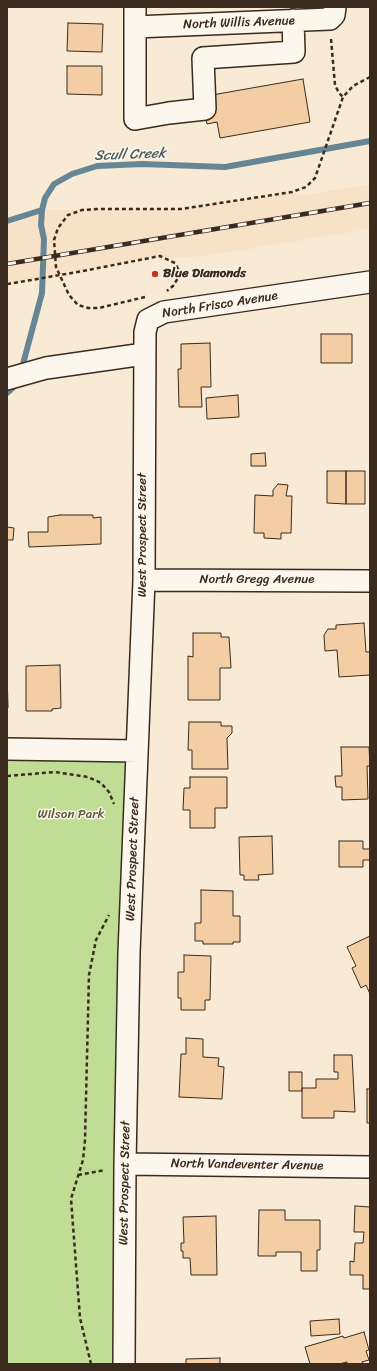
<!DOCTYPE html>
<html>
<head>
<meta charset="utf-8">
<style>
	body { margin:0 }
	#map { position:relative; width:377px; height:1371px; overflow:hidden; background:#f9ead6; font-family:Sriracha,sans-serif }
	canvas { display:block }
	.frame { position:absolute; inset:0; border:8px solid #3b2a1e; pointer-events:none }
</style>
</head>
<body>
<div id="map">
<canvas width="377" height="1371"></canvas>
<div class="frame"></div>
</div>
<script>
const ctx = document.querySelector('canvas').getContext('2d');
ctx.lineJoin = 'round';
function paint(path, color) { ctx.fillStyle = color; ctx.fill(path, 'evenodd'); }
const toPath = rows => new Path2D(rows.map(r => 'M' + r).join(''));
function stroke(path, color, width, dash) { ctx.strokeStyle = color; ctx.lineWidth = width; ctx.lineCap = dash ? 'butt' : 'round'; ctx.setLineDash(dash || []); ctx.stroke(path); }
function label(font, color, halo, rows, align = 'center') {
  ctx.font = font + ' Sriracha,sans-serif'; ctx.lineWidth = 3; ctx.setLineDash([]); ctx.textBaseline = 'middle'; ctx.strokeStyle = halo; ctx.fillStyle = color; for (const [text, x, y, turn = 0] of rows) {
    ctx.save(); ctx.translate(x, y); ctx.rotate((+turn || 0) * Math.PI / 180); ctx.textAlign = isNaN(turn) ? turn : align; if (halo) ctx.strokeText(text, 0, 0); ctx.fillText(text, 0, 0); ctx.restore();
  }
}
paint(toPath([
	[370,184,370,229,207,256,168,258,160,256,149,257,83,271,7,284,7,221,42,210,181,209,292,192,303,195]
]), '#f7e1c7');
paint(toPath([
	[7,749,137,751,124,1364,7,1364]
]), '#c0dd95');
stroke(toPath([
	[7,221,42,210],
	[23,364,42,293,44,239,41,225,42,210,45,198,54,184,72,174,97,166,142,164,225,167,370,141],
	[7,393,18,383]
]), '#678695', 6);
const building = toPath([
	[68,23,103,24,102,52,67,51,68,23],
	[67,66,102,66,102,95,67,94,67,66],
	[303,79,310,122,220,138,217,122,207,124,205,112,212,95,303,79],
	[321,334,352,334,352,363,321,363,321,334],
	[210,343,211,387,201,387,202,407,179,407,178,369,181,369,181,344,210,343],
	[238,395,239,417,207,419,206,398,238,395],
	[265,453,266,466,251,466,251,454,265,453],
	[327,471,346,471,346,504,327,503,327,471],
	[346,471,365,471,365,504,346,504,346,471],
	[278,484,288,485,286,496,292,496,291,533,281,533,281,539,264,538,264,533,254,533,255,495,273,496,273,490,278,484],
	[60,515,93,515,93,518,101,517,101,544,29,547,28,532,48,532,48,517,60,515],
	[7,527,14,528,13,540,7,540,7,527],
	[364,623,366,652,370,652,370,675,339,677,337,650,325,651,324,635,328,629,336,629,336,625,364,623],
	[193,633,221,633,221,637,229,637,231,668,220,668,220,700,188,700,188,656,193,657,193,633],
	[60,665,61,708,52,709,52,711,26,711,26,666,60,665],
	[7,669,8,708,7,708,7,669],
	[189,722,221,722,221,726,232,726,232,733,227,738,228,769,192,769,192,750,188,750,189,722],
	[341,747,369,747,370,766,367,766,368,799,342,800,342,787,336,787,335,776,342,776,341,747],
	[190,777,227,777,227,808,215,808,215,828,190,828,190,810,183,810,184,788,190,788,190,777],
	[272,836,273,874,258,875,259,880,244,880,244,875,240,875,239,837,272,836],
	[339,841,363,841,363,849,370,849,370,860,363,860,363,867,339,867,339,841],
	[201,890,233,891,233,916,240,916,240,942,233,942,233,944,203,944,203,941,195,941,195,923,201,923,201,890],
	[370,936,370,994,366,985,361,988,352,968,356,966,347,947,370,936],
	[184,955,211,956,210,1000,205,1000,205,1010,181,1010,181,998,178,998,178,972,184,972,184,955],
	[186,1038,203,1039,203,1057,219,1058,218,1066,224,1067,222,1099,179,1097,181,1054,186,1054,186,1038],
	[334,1055,352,1055,355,1112,334,1111,334,1118,302,1118,302,1088,316,1088,316,1079,338,1079,338,1072,334,1072,334,1055],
	[289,1072,302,1072,302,1091,289,1091,289,1072],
	[367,1089,370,1089,370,1123,367,1123,367,1089],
	[355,1206,370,1207,370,1289,363,1289,363,1275,350,1275,350,1261,354,1262,355,1243,363,1243,364,1232,354,1232,355,1206],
	[259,1210,285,1210,285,1220,320,1220,320,1250,317,1250,317,1271,301,1271,301,1252,276,1252,276,1256,258,1256,259,1210],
	[216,1216,217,1275,191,1275,190,1258,183,1258,183,1251,181,1251,181,1243,184,1243,183,1217,216,1216],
	[339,1319,340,1334,311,1336,310,1321,339,1319],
	[364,1332,369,1350,366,1351,369,1360,362,1362,363,1364,347,1364,347,1362,339,1364,310,1364,305,1347,343,1336,344,1338,364,1332],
	[220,1358,220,1364,186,1364,186,1359,220,1358]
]);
paint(building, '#f3cda3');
stroke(building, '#3b2a1e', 1);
const minor = toPath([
	[135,7,135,119,169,113,205,109,203,58,294,52,293,20],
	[135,27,330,19,334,15,335,7],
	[7,379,46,368,144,354],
	[144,580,370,581],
	[7,749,137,751],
	[125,1164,370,1167],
	[124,1364,125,1164,129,953,144,580,145,332,148,320,164,312,370,282]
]);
stroke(minor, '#3b2a1e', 24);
stroke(toPath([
	[331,39,335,85,339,93,343,97],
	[83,271,160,256,175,263,178,269,178,278,173,286,167,291],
	[7,284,14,283],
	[145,297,99,308,88,308,78,305,69,295,56,267,54,240,58,228,68,215,82,210,97,209,181,209,292,192,306,187,315,178,343,97,353,86,370,77],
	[7,776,55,772,88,777,101,783,109,792,114,804],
	[78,1175,105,1170],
	[91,1364,80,1318,71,1199,83,1160,85,1140,89,975,96,940,109,915]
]), '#3b2a1e', 2.5, [4, 3]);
stroke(minor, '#fbf7ec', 21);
const rail = toPath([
	[7,264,370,203]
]);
stroke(rail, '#3b2a1e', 4.5);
stroke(rail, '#fbf7ec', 3, [9]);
stroke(toPath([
	[14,283,83,271]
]), '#3b2a1e', 2.5, [4, 3]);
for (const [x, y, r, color] of [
	[155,274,4,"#c8321e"]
]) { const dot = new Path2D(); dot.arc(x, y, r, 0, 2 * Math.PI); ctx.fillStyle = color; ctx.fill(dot); stroke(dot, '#fbf7ec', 1.5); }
label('13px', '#3b2a1e', '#fbf7ec', [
	["North Willis Avenue",239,23,-2],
	["North Frisco Avenue",220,305,-9],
	["West Prospect Street",143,535,-90],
	["North Gregg Avenue",257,580],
	["West Prospect Street",133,859,-88],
	["North Vandeventer Avenue",247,1165,1],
	["West Prospect Street",125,1183,-89]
]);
label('bold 13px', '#3b2a1e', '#fbf7ec', [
	["Blue Diamonds",163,274]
], 'left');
label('13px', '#5c573c', '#fbf7ec', [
	["Wilson Park",71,815]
]);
label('italic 14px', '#51585a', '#fbf7ec', [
	["Scull Creek",130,155,-2]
]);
</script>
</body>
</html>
